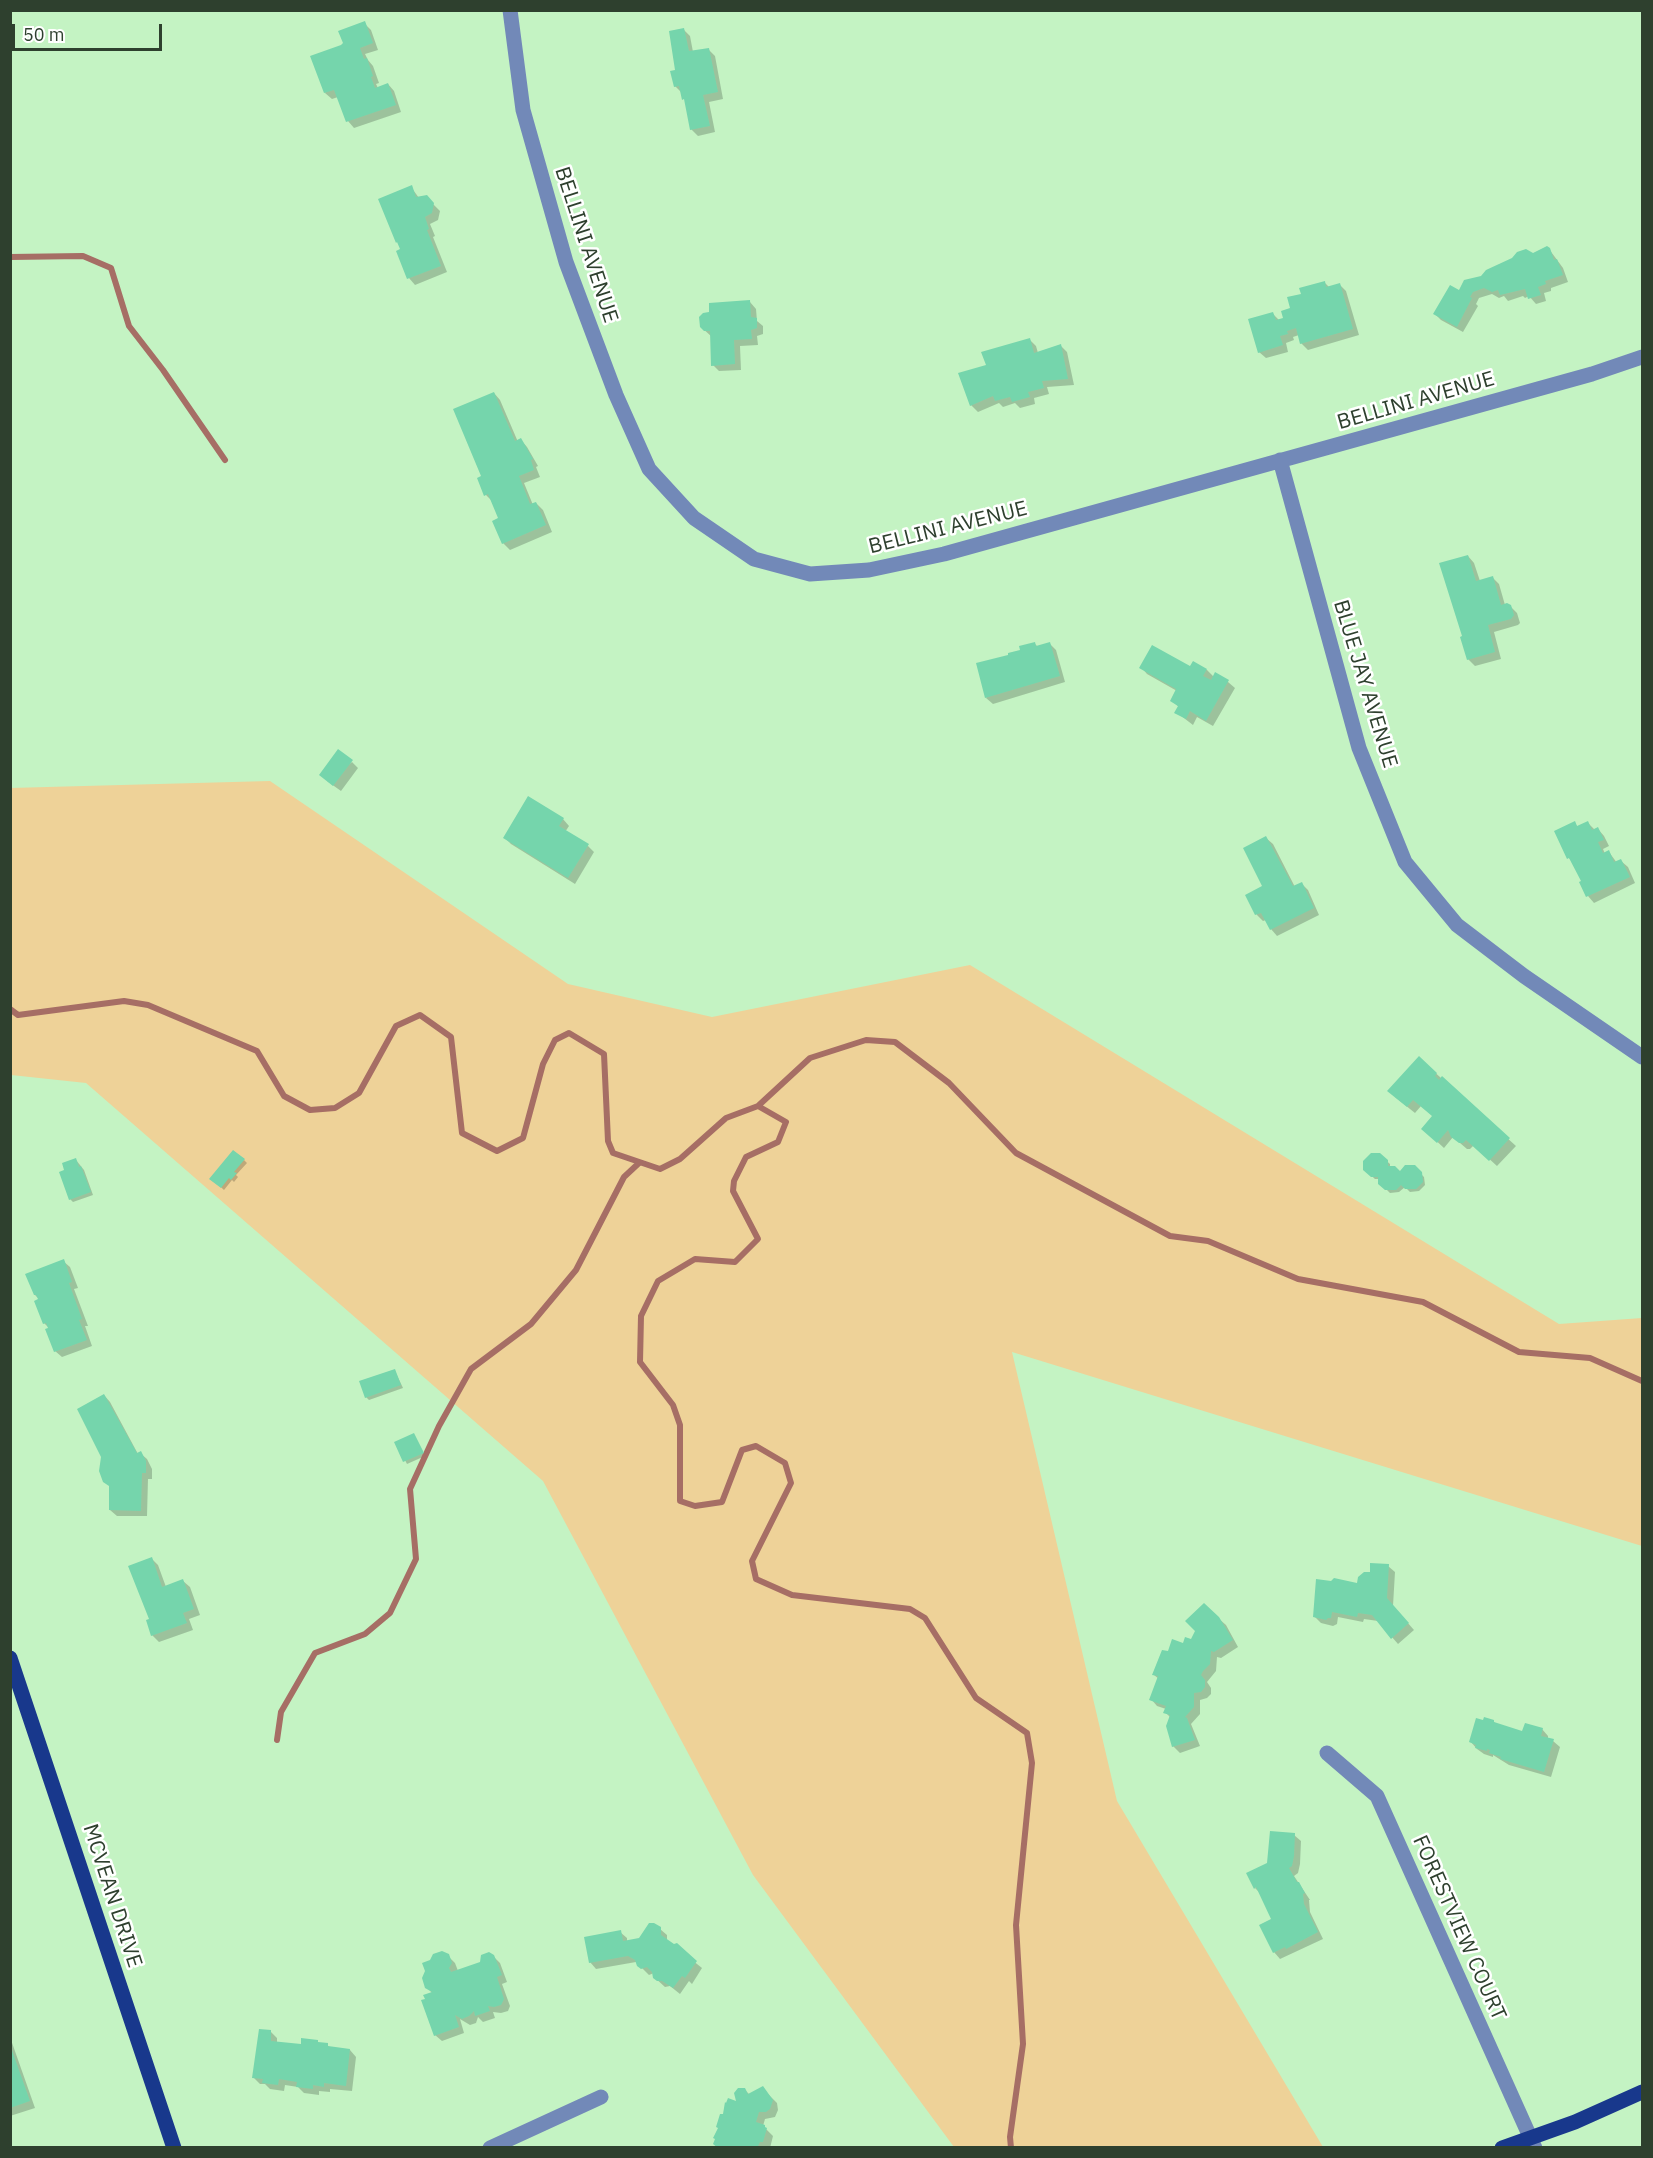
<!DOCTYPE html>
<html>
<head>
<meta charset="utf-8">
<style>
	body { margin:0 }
	#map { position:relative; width:1653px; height:2158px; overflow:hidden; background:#c4f3c3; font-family:"IBM Plex Sans",sans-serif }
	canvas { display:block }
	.frame { position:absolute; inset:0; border:12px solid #2e402e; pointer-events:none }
	.scale { position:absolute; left:12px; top:24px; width:150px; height:27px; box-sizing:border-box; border:3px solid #2e402e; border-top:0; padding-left:8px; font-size:18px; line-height:21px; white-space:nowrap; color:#2e402e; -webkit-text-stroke:4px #fff; paint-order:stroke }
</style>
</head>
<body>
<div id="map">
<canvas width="1653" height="2158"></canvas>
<div class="frame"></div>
<div class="scale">50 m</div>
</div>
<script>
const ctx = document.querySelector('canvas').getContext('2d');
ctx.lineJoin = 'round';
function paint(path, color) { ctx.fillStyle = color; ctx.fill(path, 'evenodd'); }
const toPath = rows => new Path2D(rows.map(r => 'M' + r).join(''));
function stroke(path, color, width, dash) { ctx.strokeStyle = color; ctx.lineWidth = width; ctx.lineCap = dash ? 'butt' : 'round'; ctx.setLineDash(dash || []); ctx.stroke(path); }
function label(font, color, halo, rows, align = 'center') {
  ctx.font = font + ' "IBM Plex Sans",sans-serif'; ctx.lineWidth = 5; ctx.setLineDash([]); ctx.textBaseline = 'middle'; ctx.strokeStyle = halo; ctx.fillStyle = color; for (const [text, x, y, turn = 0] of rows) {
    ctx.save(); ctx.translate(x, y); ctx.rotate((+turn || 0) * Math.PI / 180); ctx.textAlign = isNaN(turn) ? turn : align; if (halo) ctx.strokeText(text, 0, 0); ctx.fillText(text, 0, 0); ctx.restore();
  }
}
paint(toPath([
	[270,781,568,984,712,1017,970,965,1559,1324,1642,1318,1642,1546,1012,1352,1117,1801,1323,2147,954,2147,753,1875,543,1481,86,1083,11,1075,10,788]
]), '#eed298');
paint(toPath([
	[364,23,371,30,378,50,365,54,368,60,373,66,379,83,376,84,378,88,388,84,394,91,401,112,354,128,348,121,338,97,332,99,325,93,341,46],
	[684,30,690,36,693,52,708,49,715,56,723,99,709,102,715,132,698,136,691,129,686,102,682,93,675,86],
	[411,187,419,198,426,197,440,211,438,220,430,224,435,236,433,237,447,272,415,285,409,278,402,250],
	[1549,249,1563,268,1568,282,1551,288,1551,291,1544,293,1546,301,1536,304,1529,296,1525,298,1523,296,1508,301,1504,296,1499,298,1492,294,1479,298,1476,304,1478,306,1463,332,1441,320,1434,313,1459,292,1482,278],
	[1325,283,1329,287,1339,284,1346,291,1359,335,1308,350,1301,343,1299,335,1293,337,1294,340,1286,343,1288,352,1266,358,1259,352,1273,314,1280,321,1285,319,1303,295],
	[750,302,756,309,757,321,763,326,763,334,757,336,758,345,740,346,741,370,719,371,713,365,712,337,701,327],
	[1029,339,1036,346,1038,353,1061,346,1067,352,1074,385,1047,387,1049,394,1034,398,1035,404,1020,408,1015,403,1003,407,999,403,978,412,971,405,987,366],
	[494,393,500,400,518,442,521,440,527,447,538,466,536,467,540,477,524,483,533,505,536,503,543,510,552,532,510,550,503,543,500,519,492,501,486,495,483,477],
	[1468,556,1474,563,1480,581,1492,577,1499,584,1505,605,1510,606,1517,613,1520,623,1518,625,1494,632,1501,659,1475,666,1468,659,1464,637],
	[1034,643,1038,647,1050,644,1056,650,1065,682,993,704,986,698,1010,656],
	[1141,667,1207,670,1214,677,1215,674,1228,682,1235,688,1213,726,1197,717,1193,725,1176,712,1179,707,1172,701,1177,691,1147,674],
	[352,762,358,768,341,791,327,781],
	[563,819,569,826,565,832,588,846,594,852,575,884,511,844,504,837],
	[1574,823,1578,827,1588,823,1594,829,1598,829,1604,836,1609,846,1603,849,1605,854,1609,852,1617,863,1621,861,1628,867,1635,883,1594,903,1588,896,1584,881,1574,863,1569,858],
	[1266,838,1273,844,1295,887,1302,884,1308,890,1319,915,1277,936,1271,929,1266,920,1263,921,1257,915,1247,896,1264,887],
	[1419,1058,1516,1146,1497,1166,1474,1145,1470,1149,1467,1149,1453,1137,1444,1148,1430,1135,1434,1117,1421,1106,1415,1113,1395,1097],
	[1380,1155,1390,1164,1390,1168,1400,1173,1414,1167,1424,1177,1425,1185,1419,1191,1410,1192,1405,1187,1399,1192,1390,1193,1380,1183,1380,1179,1375,1179,1365,1170],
	[76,1160,84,1170,93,1195,73,1202,70,1199],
	[244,1160,247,1163,236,1175,238,1177,234,1182,232,1180,224,1190,211,1178],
	[63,1261,70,1267,78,1288,74,1289,88,1326,85,1326,92,1346,62,1357,55,1351,50,1329,44,1323,40,1300,35,1295],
	[395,1371,403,1388,369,1400,366,1397],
	[104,1395,110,1402,138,1454,140,1453,147,1459,152,1469,152,1479,148,1479,147,1516,117,1516,110,1510,111,1487,103,1456],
	[414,1435,425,1456,407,1464,396,1443],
	[152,1559,158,1565,166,1587,183,1581,190,1587,200,1615,189,1619,193,1630,159,1642,152,1635,151,1620],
	[1388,1566,1395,1572,1393,1606,1414,1630,1398,1644,1378,1621,1364,1619,1363,1622,1338,1617,1337,1624,1333,1626,1321,1623,1315,1617,1371,1574],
	[1218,1618,1226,1625,1238,1647,1221,1658,1217,1657,1216,1671,1207,1682,1211,1688,1211,1694,1207,1698,1200,1700,1200,1714,1191,1724,1200,1746,1180,1753,1173,1746,1170,1717,1165,1712,1166,1709,1157,1706,1151,1699,1159,1679,1154,1675,1168,1653,1192,1641],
	[1493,1721,1497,1725,1523,1733,1542,1729,1548,1736,1548,1739,1553,1741,1560,1747,1551,1777,1509,1765,1493,1755,1493,1757,1484,1754,1477,1749,1471,1742],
	[1294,1835,1301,1841,1300,1864,1298,1873,1294,1876,1310,1900,1309,1900,1310,1912,1323,1939,1280,1959,1274,1952,1273,1920,1261,1894,1255,1888,1269,1864],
	[660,1929,667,1935,667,1940,702,1968,692,1984,689,1981,680,1994,670,1986,665,1987,654,1977,654,1973,649,1975,636,1962,596,1969,590,1962,620,1932,627,1938,627,1942,640,1940],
	[448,1956,455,1963,458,1971,481,1963,493,1956,500,1963,507,1982,502,1984,510,2006,508,2011,501,2013,493,2012,495,2018,483,2022,478,2017,476,2023,470,2025,460,2019,464,2033,442,2041,435,2035,432,1993,427,1987],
	[271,2032,277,2038,277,2043,302,2046,319,2044,327,2045,331,2048,350,2050,356,2057,352,2091,330,2089,330,2092,319,2091,319,2095,304,2093,298,2087,285,2085,284,2091,270,2089,265,2084,260,2084,253,2077],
	[10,2037,35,2108,10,2116],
	[762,2088,777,2103,778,2110,775,2117,765,2119,763,2126,773,2136,770,2148,718,2148,720,2129,745,2090,750,2095]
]), '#0003');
stroke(toPath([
	[10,257,83,256,111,268,129,326,163,370,225,460],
	[10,1009,18,1015,124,1001,148,1005,257,1051,284,1096,310,1110,335,1108,359,1093,396,1026,420,1015,451,1037,462,1133,497,1151,523,1138,543,1064,555,1040,569,1033,604,1054,608,1141,613,1153,660,1169,680,1159,726,1118,758,1106,810,1058,866,1040,895,1042,949,1083,1016,1153,1170,1236,1208,1241,1298,1279,1423,1302,1519,1352,1590,1358,1642,1381],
	[758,1106,786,1122,778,1142,746,1157,734,1181,733,1191,758,1239,735,1262,695,1259,658,1281,641,1316,640,1362,673,1405,680,1425,680,1501,695,1506,722,1502,742,1450,756,1446,785,1463,791,1483,752,1561,756,1579,792,1595,910,1609,925,1618,976,1698,1027,1733,1032,1763,1016,1925,1023,2044,1010,2137,1011,2148],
	[277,1740,281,1712,315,1653,365,1634,390,1613,416,1559,410,1489,439,1426,471,1369,531,1324,576,1270,624,1177,639,1163]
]), '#a66e65', 6);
paint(toPath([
	[365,21,373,43,360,48,364,59,367,58,373,76,371,77,375,88,388,83,396,105,346,122,334,90,324,93,310,56,341,45,343,43,338,31],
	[684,28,689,51,709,48,718,92,703,95,710,126,690,130,684,99,682,100,679,86,674,87,670,71,675,70,669,31],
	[412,185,416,197,427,195,434,203,432,213,425,217,429,229,427,230,441,266,407,279,396,251,400,249,397,242,396,243,378,199],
	[1547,246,1550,248,1554,260,1557,259,1563,275,1545,281,1546,284,1538,287,1541,295,1528,299,1525,289,1500,295,1498,290,1492,292,1484,288,1473,292,1470,297,1472,298,1457,327,1433,314,1450,285,1459,290,1464,280,1481,276,1486,270,1512,258,1517,252,1526,249,1533,253],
	[1325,281,1326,287,1340,283,1353,329,1300,344,1296,328,1287,331,1288,334,1280,336,1283,345,1258,353,1248,319,1273,312,1276,320,1283,318,1281,311,1290,308,1287,297,1301,294,1299,288],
	[750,300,751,317,757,318,757,328,751,330,752,339,734,340,735,364,711,366,710,331,704,331,700,327,699,317,703,313,709,312,709,303],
	[1030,338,1034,353,1061,344,1068,379,1042,381,1044,388,1028,392,1030,397,1012,402,1010,397,995,401,993,396,970,406,958,373,986,365,981,352],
	[494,392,515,441,521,438,533,459,531,460,534,470,519,476,530,504,536,502,546,525,502,544,492,521,498,518,488,494,484,496,477,478,481,476,453,409],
	[1468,555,1476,581,1493,576,1501,605,1507,603,1511,605,1514,615,1511,619,1488,625,1495,652,1467,660,1460,637,1462,636,1439,563],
	[1035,642,1036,646,1050,642,1060,676,985,698,976,663,1008,655,1008,653,1020,650,1019,646],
	[1152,645,1190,666,1193,661,1207,669,1203,676,1211,680,1215,672,1229,680,1206,721,1190,711,1186,719,1174,713,1178,706,1170,701,1176,689,1139,668],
	[338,749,353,760,333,786,319,775],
	[528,796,564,818,559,826,589,844,568,878,503,838],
	[1575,821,1577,826,1588,821,1592,830,1598,827,1604,840,1598,842,1603,853,1609,850,1614,862,1621,859,1630,877,1586,897,1579,882,1581,881,1569,858,1567,859,1554,831],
	[1266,836,1293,886,1302,882,1314,908,1270,930,1261,913,1255,915,1245,895,1262,886,1243,848],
	[1419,1056,1437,1073,1435,1076,1439,1080,1442,1076,1510,1138,1489,1161,1466,1140,1463,1143,1459,1143,1451,1137,1448,1130,1437,1143,1421,1129,1432,1116,1413,1100,1407,1107,1387,1091],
	[233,1150,245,1159,234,1172,237,1173,231,1180,229,1178,221,1188,209,1179],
	[1371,1153,1380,1153,1388,1160,1388,1166,1395,1166,1400,1171,1405,1165,1415,1165,1422,1172,1423,1182,1416,1189,1405,1189,1401,1185,1396,1190,1385,1190,1378,1184,1378,1177,1371,1177,1363,1170,1363,1161],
	[76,1158,79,1167,81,1166,91,1192,69,1200,59,1172,64,1170,62,1163],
	[64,1259,72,1282,69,1283,82,1319,79,1320,87,1340,54,1352,45,1329,48,1328,46,1323,43,1324,34,1301,38,1299,36,1295,34,1295,25,1274],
	[395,1369,401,1385,365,1398,359,1381],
	[104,1394,137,1453,141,1451,146,1461,146,1473,142,1473,141,1511,109,1510,109,1486,103,1482,99,1471,101,1457,77,1409],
	[414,1433,424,1453,403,1462,394,1442],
	[152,1557,162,1587,183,1579,194,1609,183,1613,187,1623,151,1636,146,1620,149,1619,128,1566],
	[1370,1563,1389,1564,1387,1598,1409,1623,1391,1639,1372,1615,1358,1613,1357,1617,1332,1612,1331,1618,1328,1618,1326,1620,1313,1617,1316,1579,1331,1581,1334,1578,1357,1583,1358,1577,1364,1572,1370,1572],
	[1204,1603,1219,1617,1233,1640,1214,1652,1211,1651,1210,1664,1203,1671,1201,1675,1205,1680,1205,1687,1201,1692,1194,1693,1194,1707,1185,1717,1187,1718,1195,1740,1172,1747,1166,1726,1170,1715,1163,1713,1166,1706,1149,1700,1158,1676,1152,1675,1162,1650,1168,1651,1172,1639,1183,1643,1185,1637,1191,1639,1195,1631,1185,1621],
	[1484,1717,1494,1720,1494,1722,1522,1731,1525,1723,1543,1728,1541,1736,1554,1739,1544,1772,1500,1759,1501,1757,1489,1753,1490,1750,1487,1749,1487,1751,1475,1748,1476,1745,1469,1742,1476,1718,1483,1720],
	[1270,1831,1295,1833,1294,1856,1292,1866,1289,1868,1297,1882,1299,1882,1305,1893,1303,1894,1304,1904,1318,1932,1286,1949,1285,1947,1273,1953,1259,1925,1271,1919,1256,1887,1254,1889,1246,1873,1267,1863],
	[649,1923,654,1923,661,1927,661,1935,674,1944,677,1943,697,1961,685,1978,682,1976,673,1988,662,1981,657,1981,653,1978,652,1972,647,1967,641,1969,637,1966,635,1960,628,1956,589,1963,584,1937,621,1930,623,1941,639,1938],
	[442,1951,449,1954,452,1963,449,1968,451,1972,480,1962,481,1955,489,1952,494,1955,502,1975,497,1977,504,1999,501,2005,494,2007,488,2006,490,2011,475,2016,474,2011,469,2016,462,2019,455,2015,459,2027,434,2036,421,2000,425,1999,423,1995,432,1992,425,1988,422,1978,425,1971,422,1963,430,1960,433,1954],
	[259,2029,271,2030,271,2041,301,2044,301,2038,318,2040,318,2042,328,2043,328,2046,350,2049,346,2086,324,2083,324,2087,313,2085,313,2089,296,2087,297,2082,279,2079,278,2085,262,2083,263,2079,252,2078],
	[10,2045,30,2101,10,2108],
	[763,2086,773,2100,770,2109,766,2112,759,2112,756,2122,765,2125,765,2127,767,2128,763,2142,760,2142,757,2148,718,2148,713,2144,715,2139,713,2138,718,2128,716,2127,720,2114,723,2114,725,2102,726,2103,728,2098,736,2101,734,2093,738,2088,745,2088,748,2094]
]), '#75d5ac');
stroke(toPath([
	[510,10,523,110,566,262,616,395,649,469,694,518,754,559,810,574,869,570,944,554,1592,374,1642,357],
	[1280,460,1359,748,1405,862,1457,925,1524,976,1642,1057],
	[1327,1753,1377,1796,1535,2148],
	[490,2148,601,2097]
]), '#7289b8', 15);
stroke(toPath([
	[10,1658,174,2148],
	[1502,2148,1575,2122,1642,2092]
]), '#18388c', 15);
label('21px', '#2e402e', '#fff', [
	["BELLINI AVENUE",586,245,72],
	["BELLINI AVENUE",1416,401,-16],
	["BELLINI AVENUE",948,528,-14],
	["BLUE JAY AVENUE",1365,684,73],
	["MCVEAN DRIVE",112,1896,72],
	["FORESTVIEW COURT",1459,1928,66]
]);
</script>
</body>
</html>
